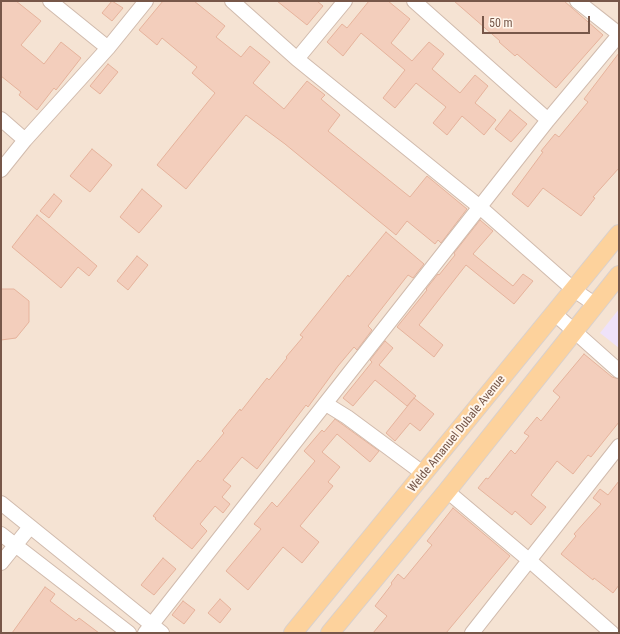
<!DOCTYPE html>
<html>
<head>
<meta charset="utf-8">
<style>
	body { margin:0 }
	#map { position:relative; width:620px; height:634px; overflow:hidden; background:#fdf2e5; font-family:"Roboto Condensed",sans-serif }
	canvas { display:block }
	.frame { position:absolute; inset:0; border:2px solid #775749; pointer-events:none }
	.scale { position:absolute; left:482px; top:16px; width:108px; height:18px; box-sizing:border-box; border:2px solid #775749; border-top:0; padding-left:5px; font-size:12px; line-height:14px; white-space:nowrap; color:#775749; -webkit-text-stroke:3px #fff6ec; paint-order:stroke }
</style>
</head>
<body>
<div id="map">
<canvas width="620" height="634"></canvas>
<div class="frame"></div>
<div class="scale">50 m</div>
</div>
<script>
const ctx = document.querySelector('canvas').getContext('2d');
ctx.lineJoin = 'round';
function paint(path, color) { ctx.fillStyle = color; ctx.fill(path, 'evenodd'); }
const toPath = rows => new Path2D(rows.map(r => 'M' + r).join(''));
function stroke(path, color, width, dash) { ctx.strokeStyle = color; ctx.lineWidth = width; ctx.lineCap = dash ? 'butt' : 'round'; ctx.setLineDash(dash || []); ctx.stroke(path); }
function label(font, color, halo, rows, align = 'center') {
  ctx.font = font + ' "Roboto Condensed",sans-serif'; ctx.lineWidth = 4; ctx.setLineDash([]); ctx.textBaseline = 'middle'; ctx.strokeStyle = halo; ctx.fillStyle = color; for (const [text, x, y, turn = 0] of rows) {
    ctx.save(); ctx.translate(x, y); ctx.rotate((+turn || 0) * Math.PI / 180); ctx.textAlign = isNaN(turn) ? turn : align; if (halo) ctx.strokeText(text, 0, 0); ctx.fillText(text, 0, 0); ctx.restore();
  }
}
paint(toPath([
	[1,1,619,1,619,633,1,633]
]), '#f5e3d3');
paint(toPath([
	[619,309,619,348,600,333]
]), '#efe2f9');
const building = toPath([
	[1,1,16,1,41,21,21,45,44,64,61,42,81,58,56,90,54,88,37,110,19,95,21,92,1,76,1,1],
	[112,1,123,8,112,21,102,13,112,1],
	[163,1,194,1,225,26,216,37,241,57,250,46,270,62,253,83,284,109,307,81,325,95,321,99,340,115,328,131,410,197,427,176,467,209,441,243,438,240,435,244,407,221,396,235,285,144,246,115,186,189,157,165,215,93,192,73,197,67,162,38,157,45,139,30,163,1],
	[277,1,317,1,323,6,307,25,277,1],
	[369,1,388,1,410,19,391,43,412,61,429,42,444,54,432,69,460,93,475,75,488,86,475,103,496,120,484,135,462,116,447,135,433,123,446,107,416,83,395,108,383,98,405,70,361,33,343,56,327,42,342,24,347,28,369,1],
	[454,1,564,1,603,35,556,88,517,54,515,56,499,42,500,41,454,1],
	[619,53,619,168,593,197,595,198,581,216,543,188,528,207,512,194,543,152,541,151,555,134,559,137,588,102,584,99,619,53],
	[108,64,118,72,100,94,90,86,108,64],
	[510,110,527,124,511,142,495,129,510,110],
	[92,149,112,165,90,192,70,176,92,149],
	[142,189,162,206,139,233,120,217,142,189],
	[54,194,62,201,49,218,40,211,54,194],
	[37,215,97,266,89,276,78,267,61,288,12,247,37,215],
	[480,220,493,231,473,254,513,286,523,274,533,281,514,304,466,265,419,325,443,345,434,357,397,327,427,290,426,289,438,274,439,275,455,255,454,253,480,220],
	[386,232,424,264,413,278,408,275,368,326,372,330,357,350,354,347,338,366,308,407,306,405,257,469,242,457,223,480,231,486,222,497,230,504,223,513,215,506,200,524,207,531,192,549,155,519,156,518,153,516,198,460,200,462,224,433,222,431,240,409,241,411,267,378,269,380,287,358,286,357,303,337,300,335,348,275,349,277,386,232],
	[137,256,148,265,128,290,117,281,137,256],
	[1,289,14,289,29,301,29,322,16,338,1,340,1,289],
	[385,341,393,348,379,365,416,396,407,406,375,380,353,406,343,398,372,362,370,360,385,341],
	[584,354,612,377,619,379,619,422,591,457,588,455,573,474,557,461,531,495,546,507,531,525,515,511,512,515,478,488,486,478,488,479,511,450,515,454,529,436,524,433,537,417,541,421,560,397,553,391,584,354],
	[414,398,434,414,420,431,410,423,395,441,386,433,414,398],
	[335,419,379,451,370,462,337,434,322,452,340,467,328,482,333,486,300,526,319,542,302,563,283,547,248,590,226,571,261,529,254,524,272,502,277,507,315,461,304,451,322,430,324,432,335,419],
	[619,481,619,585,613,593,594,578,593,580,561,554,576,536,574,534,601,504,593,498,600,489,608,495,619,481],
	[453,508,510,556,446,633,373,633,387,616,375,606,392,584,391,583,398,574,404,579,432,545,427,541,453,508],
	[163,558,176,569,154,595,141,585,163,558],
	[45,587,55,594,50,601,76,621,79,618,99,633,12,633,45,587],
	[220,599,231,609,220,623,208,613,220,599],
	[183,601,195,610,184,624,172,615,183,601]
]);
paint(building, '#f3cebc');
stroke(building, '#e6b39c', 1);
const minor = toPath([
	[50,1,108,48],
	[232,1,297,59,481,208,574,290,596,305],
	[414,1,548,120],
	[577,1,619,34],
	[297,59,345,1],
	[1,119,25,140],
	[1,170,25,140,108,48,146,1],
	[555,314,619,371],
	[326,404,347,417,424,474],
	[447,491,530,561,612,633],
	[1,503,162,633],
	[1,534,129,633],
	[1,563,30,527],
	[145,633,548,120,619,35],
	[472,633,619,446]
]);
const major = toPath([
	[293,633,619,234],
	[330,633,447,491,619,275]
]);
stroke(minor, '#d1bbad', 16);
stroke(major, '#d9d0cc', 20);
stroke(minor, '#fff', 14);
stroke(major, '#fdd29c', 18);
label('12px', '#775749', '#fff6ec', [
	["Welde Amanuel Dubale Avenue",457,434,-51]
]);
</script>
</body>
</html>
